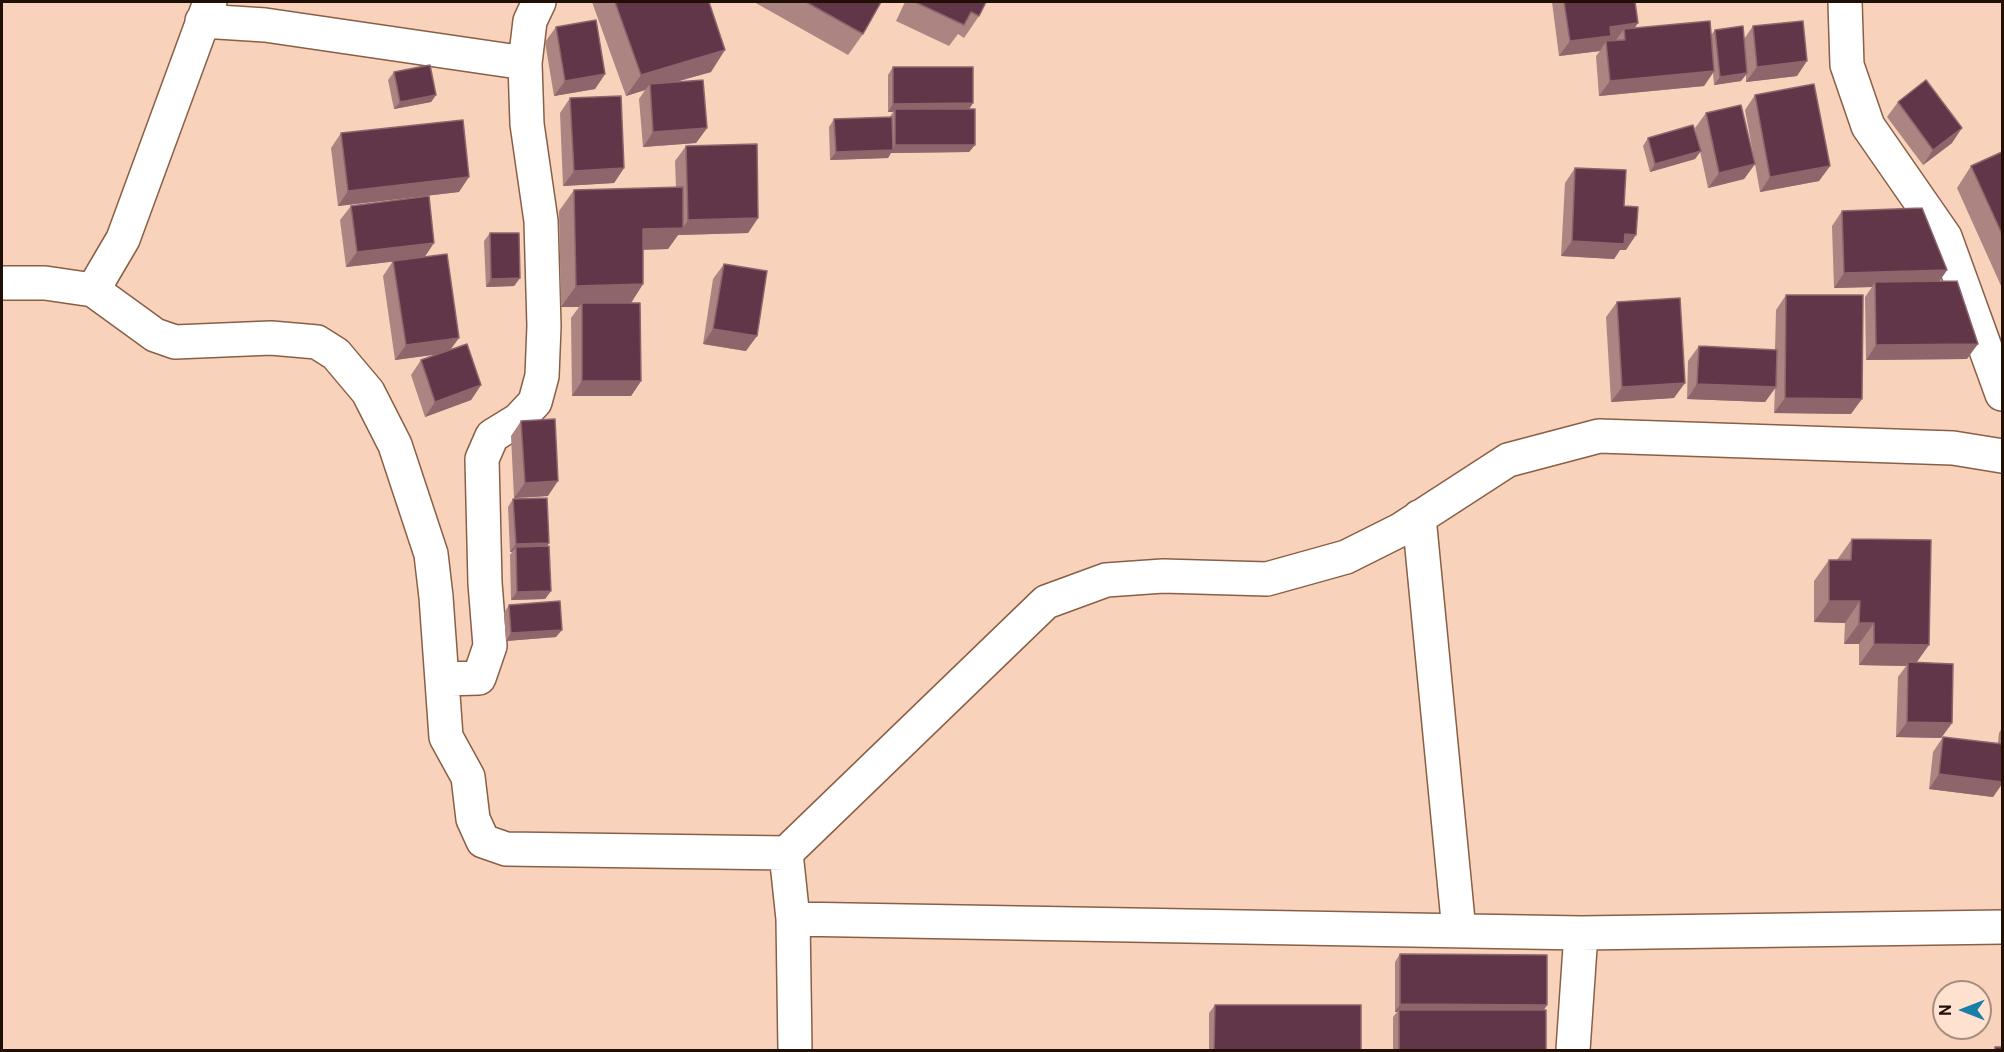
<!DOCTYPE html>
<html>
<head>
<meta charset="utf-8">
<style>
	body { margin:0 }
	#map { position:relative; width:2004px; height:1052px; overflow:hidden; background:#f8d2bb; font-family:Roboto,sans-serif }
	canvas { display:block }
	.frame { position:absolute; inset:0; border:3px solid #1f0f05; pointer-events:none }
	.north { position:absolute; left:1932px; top:980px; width:60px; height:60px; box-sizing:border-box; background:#ffe1d0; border:2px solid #a58d7f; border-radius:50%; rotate:270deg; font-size:16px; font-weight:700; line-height:24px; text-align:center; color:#1f0f05 }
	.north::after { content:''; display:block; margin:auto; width:21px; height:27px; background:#187fa9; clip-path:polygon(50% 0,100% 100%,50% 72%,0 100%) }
</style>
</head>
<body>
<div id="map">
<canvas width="2004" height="1052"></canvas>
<div class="frame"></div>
<div class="north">N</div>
</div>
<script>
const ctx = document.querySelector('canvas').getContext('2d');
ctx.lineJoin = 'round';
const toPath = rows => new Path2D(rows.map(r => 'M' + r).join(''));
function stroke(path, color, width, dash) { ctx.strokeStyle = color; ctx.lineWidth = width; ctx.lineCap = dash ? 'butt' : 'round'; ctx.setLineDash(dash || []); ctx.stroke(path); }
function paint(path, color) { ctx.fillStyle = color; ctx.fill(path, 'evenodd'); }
const minor = toPath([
	[202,21,265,25,525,63],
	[2,283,45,283,93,290,155,335,175,342,271,338,317,342,336,354,368,392,395,445,431,554,436,597,446,737,468,777,473,819,483,841,506,849,786,853,1046,602,1106,580,1163,576,1267,579,1346,557,1400,530,1508,460,1599,436,1953,448,2002,456],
	[93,290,123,239,210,2],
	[1419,517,1459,931],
	[442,679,479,678,490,646,485,583,482,459,492,436,518,420,535,402,542,376,544,326,541,221,527,124,525,63,530,21,539,2],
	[786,853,793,919,795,1050],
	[793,919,1581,933,2002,927],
	[1573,1050,1581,933]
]);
const tertiary = toPath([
	[1845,2,1847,65,1868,126,1945,237,2002,394]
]);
stroke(minor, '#895f46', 36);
stroke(tertiary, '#895f46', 36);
stroke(minor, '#fff', 33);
stroke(tertiary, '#fff', 33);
paint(toPath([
	[592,2,709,2,711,72,672,83,707,128,696,143,643,147,639,99,645,90,626,96],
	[754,2,881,2,863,34,848,55],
	[905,2,986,2,979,16,964,38,958,34,949,46,896,21],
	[1552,2,1635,2,1635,28,1711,35,1715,30,1744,39,1753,26,1797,76,1746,82,1746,75,1741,81,1714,85,1713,73,1704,86,1599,96,1596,56,1600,51,1559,56],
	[556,27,605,74,595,89,554,96,545,42],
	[893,67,973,103,969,109,975,145,969,152,891,153,888,158,830,160,829,127,834,119,890,117,893,112,888,112,888,75],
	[394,72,436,95,431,102,394,109,388,80],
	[1755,95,1830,166,1819,181,1760,192,1755,164,1744,179,1708,188,1700,151,1695,159,1650,172,1643,146,1648,138,1699,147,1695,128,1706,113,1755,164,1745,110],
	[570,98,624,168,614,183,563,186,560,113],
	[1898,102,1952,143,1923,165,1887,117],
	[341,133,459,192,338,206,331,148],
	[686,146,758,218,748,233,678,235,668,249,643,250,643,284,631,303,641,381,631,396,572,396,571,318,579,307,561,307,559,211,574,190,676,188,675,161],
	[2002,152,2002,288,1957,188,1971,166],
	[1575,168,1624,206,1626,250,1620,250,1614,259,1561,256,1565,183],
	[351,206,424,257,451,349,481,385,471,400,425,417,411,375,421,360,437,354,395,360,383,276,393,261,397,261,346,267,340,220],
	[1842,211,1947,270,1939,281,1967,359,1866,360,1865,297,1872,287,1834,288,1832,226],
	[490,233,520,278,514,286,486,287,484,241],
	[724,264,746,351,703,344,713,279],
	[1786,295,1851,414,1774,413,1775,388,1765,402,1687,399,1688,361,1699,346,1775,350,1776,310],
	[1617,302,1674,398,1611,402,1606,317],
	[521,421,548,496,514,498,511,436],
	[513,499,549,543,547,546,551,591,545,599,511,600,510,555,512,552,510,552,508,507],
	[1852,539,1916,663,1952,723,1941,738,1896,737,1898,677,1906,666,1859,665,1859,644,1844,644,1845,623,1814,622,1814,581,1829,560,1837,560],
	[509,605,556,637,506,641,504,613],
	[2002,728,2002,784,1993,797,1929,789,1933,752,1943,737,1998,743,1999,733],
	[1400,954,1547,1005,1543,1010,1546,1050,1393,1050,1393,1017,1397,1012,1395,1012,1395,962],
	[1215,1005,1361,1050,1209,1050,1209,1013]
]), '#ac8482');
paint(toPath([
	[1638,23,1628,38,1624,29,1616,40,1606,41,1600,51,1559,56,1570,41,1610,27],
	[725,50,711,72,650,89,650,84,645,90,626,96,641,75],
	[1807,61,1797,76,1746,82,1757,67],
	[1714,71,1704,86,1599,96,1610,81],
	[1747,73,1741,81,1714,85,1720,77],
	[605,74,595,89,554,96,565,81],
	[436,95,431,102,394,109,400,102],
	[973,103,968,111,895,109,893,112,888,112,893,104],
	[707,128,696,143,643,147,653,132],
	[1962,128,1952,143,1923,165,1933,150],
	[895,145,975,145,969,152,891,153,888,158,830,160,836,152,892,150],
	[1701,151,1695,159,1650,172,1655,164],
	[1755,164,1744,179,1708,188,1719,173],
	[1830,166,1819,181,1760,192,1770,177],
	[624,168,614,183,563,186,574,171],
	[469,177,459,192,338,206,348,191],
	[758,218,748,233,678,235,668,249,628,250,643,229,683,228,688,220],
	[1625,234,1636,235,1626,250,1620,250,1614,259,1561,256,1572,241],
	[434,243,424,258,346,267,357,252],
	[1947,270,1937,285,1875,282,1872,287,1834,288,1844,273],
	[520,278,514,286,486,287,491,279],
	[643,284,629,306,582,303,579,307,561,307,576,286],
	[713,329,757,336,746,351,703,344],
	[459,338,448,353,395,360,406,345],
	[1978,344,1967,359,1866,360,1876,345],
	[582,381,641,381,631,396,572,396],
	[1685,383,1674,398,1611,402,1622,387],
	[1697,384,1776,387,1765,402,1687,399],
	[481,385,471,400,425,417,435,402],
	[1785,398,1862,399,1851,414,1774,413],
	[558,481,548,496,514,498,525,483],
	[549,543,544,551,516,547,512,552,510,552,516,544],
	[551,591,545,599,511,600,517,592],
	[1829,601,1860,601,1845,623,1814,622],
	[1859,623,1874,623,1859,644,1844,644],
	[562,630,556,637,506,641,511,633],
	[1874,644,1929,645,1914,666,1908,662,1906,666,1859,665],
	[1907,722,1952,723,1941,738,1896,737],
	[2002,772,2002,784,1993,797,1929,789,1939,774],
	[1400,1004,1547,1005,1542,1013,1399,1010,1397,1012,1395,1012]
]), '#8e656b');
const building = toPath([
	[615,2,709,2,725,50,641,75,615,2],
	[806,2,881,2,863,34,806,2],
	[915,2,986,2,979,16,971,12,964,25,915,2],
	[1564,2,1635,2,1638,23,1610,27,1611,36,1570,41,1564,2],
	[596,20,605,74,565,81,556,27,596,20],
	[1710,21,1714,71,1610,81,1606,41,1625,40,1624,29,1710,21],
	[1803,21,1807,61,1757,67,1753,26,1803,21],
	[1743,26,1747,73,1720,77,1715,30,1743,26],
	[430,65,436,95,400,102,394,72,430,65],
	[893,67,973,67,973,103,893,104,893,67],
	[703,80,707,128,653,132,650,84,703,80],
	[1926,80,1962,128,1933,150,1898,102,1926,80],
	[1814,84,1830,166,1770,177,1755,95,1814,84],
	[621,96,624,168,574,171,570,98,621,96],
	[1741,105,1755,164,1719,173,1706,113,1741,105],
	[895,109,975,109,975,145,895,145,895,109],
	[892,117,893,150,836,152,834,119,892,117],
	[463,120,469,177,348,191,341,133,463,120],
	[1693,125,1701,151,1655,164,1648,138,1693,125],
	[757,144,758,218,688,220,686,146,757,144],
	[2002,152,2002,234,1971,166,2002,152],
	[1575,168,1626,170,1624,206,1638,207,1636,235,1625,234,1624,244,1572,241,1575,168],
	[683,187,683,228,643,229,643,284,576,286,574,190,683,187],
	[429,196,434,243,357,252,351,206,429,196],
	[1922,208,1947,270,1844,273,1842,211,1922,208],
	[490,233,519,233,520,278,491,279,490,233],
	[447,254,459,338,406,345,393,261,447,254],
	[724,264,767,271,757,336,713,329,724,264],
	[1957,281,1978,344,1876,345,1875,282,1957,281],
	[1786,295,1863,295,1862,399,1785,398,1786,295],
	[1680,298,1685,383,1622,387,1617,302,1680,298],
	[582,303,640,303,641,381,582,381,582,303],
	[467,344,481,385,435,402,421,360,467,344],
	[1699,346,1777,350,1776,387,1697,384,1699,346],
	[555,419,558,481,525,483,521,421,555,419],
	[547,498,549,543,516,544,513,499,547,498],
	[1852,539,1931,540,1929,645,1874,644,1874,623,1859,623,1860,601,1829,601,1829,560,1851,560,1852,539],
	[549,546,551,591,517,592,516,547,549,546],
	[560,601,562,630,511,633,509,605,560,601],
	[1908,662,1953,664,1952,723,1907,722,1908,662],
	[1943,737,2002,744,2002,782,1939,774,1943,737],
	[1400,954,1547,955,1547,1005,1400,1004,1400,954],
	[1215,1005,1361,1005,1361,1050,1214,1050,1215,1005],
	[1399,1010,1546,1010,1546,1050,1399,1050,1399,1010],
	[1995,1047,2002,1047,2002,1050,1995,1050,1995,1047]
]);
paint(building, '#613649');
stroke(building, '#8e656b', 1.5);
</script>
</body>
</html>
